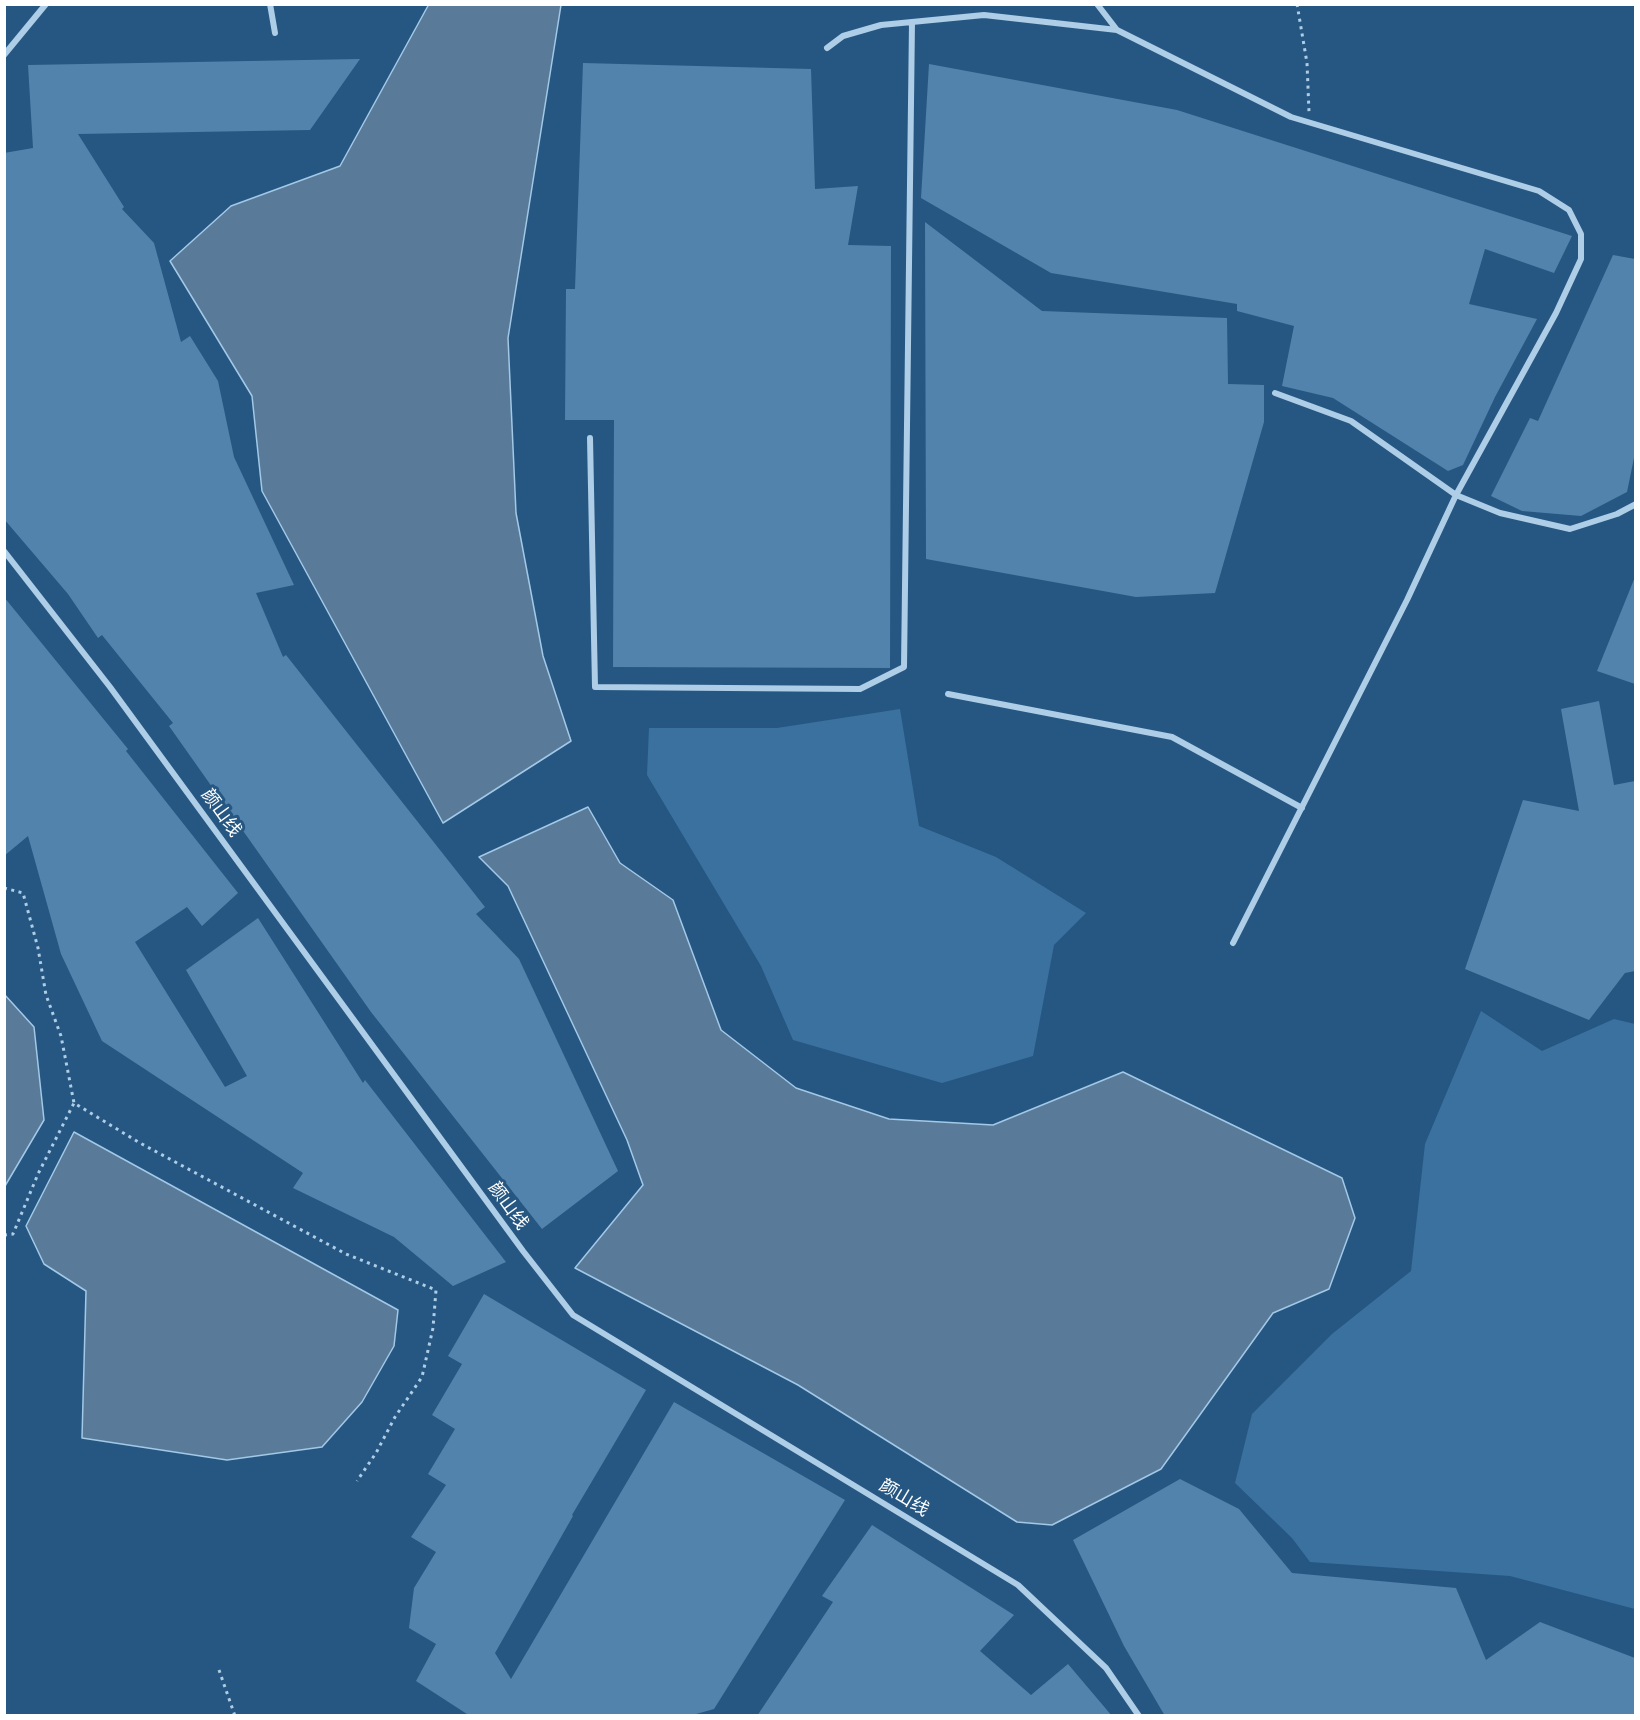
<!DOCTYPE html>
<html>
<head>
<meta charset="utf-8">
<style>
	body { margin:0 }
	#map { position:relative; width:1640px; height:1720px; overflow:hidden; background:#265782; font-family:Figtree,sans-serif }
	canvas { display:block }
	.frame { position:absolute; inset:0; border:6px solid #fff; pointer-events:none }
</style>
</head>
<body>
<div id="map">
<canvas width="1640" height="1720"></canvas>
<div class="frame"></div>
</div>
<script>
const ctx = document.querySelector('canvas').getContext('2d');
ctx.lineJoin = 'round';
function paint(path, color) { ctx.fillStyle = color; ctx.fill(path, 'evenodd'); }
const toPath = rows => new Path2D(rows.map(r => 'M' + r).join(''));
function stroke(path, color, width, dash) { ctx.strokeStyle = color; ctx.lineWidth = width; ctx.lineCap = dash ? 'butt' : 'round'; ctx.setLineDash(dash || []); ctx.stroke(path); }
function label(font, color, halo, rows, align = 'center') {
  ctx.font = font + ' Figtree,"Noto Sans SC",sans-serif'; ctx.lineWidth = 6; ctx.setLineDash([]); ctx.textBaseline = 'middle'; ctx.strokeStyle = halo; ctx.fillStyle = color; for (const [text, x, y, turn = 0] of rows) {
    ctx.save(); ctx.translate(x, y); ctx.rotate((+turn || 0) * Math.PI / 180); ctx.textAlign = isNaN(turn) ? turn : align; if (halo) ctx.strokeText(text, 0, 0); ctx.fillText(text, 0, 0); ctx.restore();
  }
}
paint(toPath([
	[900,709,919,826,996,857,1086,913,1054,945,1033,1056,942,1083,793,1040,761,966,647,775,649,728,777,728],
	[1481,1011,1542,1051,1614,1019,1635,1024,1635,1609,1510,1576,1310,1562,1292,1538,1235,1483,1252,1414,1332,1334,1411,1271,1425,1144]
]), '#3b719f');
const water = toPath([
	[429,4,561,5,508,338,516,513,543,656,571,741,443,823,262,491,252,396,170,261,231,206,340,166,429,4],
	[588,807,620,863,673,900,721,1030,796,1088,889,1119,993,1125,1123,1072,1342,1178,1355,1218,1329,1289,1273,1313,1161,1469,1052,1525,1017,1522,798,1385,575,1268,643,1185,627,1140,508,886,479,857,588,807],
	[4,994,34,1027,44,1120,5,1186,4,994],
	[74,1132,398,1310,394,1346,362,1402,322,1447,227,1460,82,1438,86,1291,44,1264,26,1226,74,1132]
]);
paint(water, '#597b99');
stroke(water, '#a2c9e7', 1.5);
paint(toPath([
	[360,59,310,130,78,134,124,207,122,209,154,243,181,342,190,336,218,381,234,457,294,585,256,593,283,657,286,655,485,907,476,914,519,959,618,1171,542,1229,371,1012,169,726,173,723,102,635,98,638,68,594,4,519,4,153,33,148,28,65],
	[583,63,811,69,815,189,858,186,848,245,891,246,890,668,613,667,614,420,565,420,566,289,575,289],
	[929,64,1177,110,1572,236,1554,273,1485,249,1469,304,1537,319,1495,397,1463,465,1448,471,1333,398,1282,386,1294,326,1237,311,1237,304,1051,273,921,198],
	[925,222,1042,311,1227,318,1228,384,1264,385,1264,422,1215,593,1136,597,926,559],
	[1613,255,1635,259,1635,453,1627,492,1581,516,1522,511,1491,496,1530,418,1538,421],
	[1635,577,1635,684,1597,671],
	[4,597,128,749,126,751,238,893,202,926,187,907,135,942,225,1087,247,1076,186,970,258,918,363,1083,365,1080,506,1262,453,1286,394,1237,293,1188,303,1173,102,1041,61,954,28,836,4,856],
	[1599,701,1614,785,1635,781,1635,971,1625,973,1589,1020,1465,969,1523,800,1579,811,1561,709],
	[484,1294,646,1390,572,1515,573,1516,495,1653,511,1679,674,1402,845,1500,714,1709,689,1716,470,1716,416,1681,436,1644,409,1628,414,1588,436,1552,411,1537,446,1485,428,1474,455,1429,432,1415,462,1364,448,1356],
	[1180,1479,1239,1509,1292,1573,1456,1588,1486,1660,1540,1622,1635,1658,1635,1716,1165,1716,1124,1646,1073,1540],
	[872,1525,1014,1615,980,1651,1031,1695,1068,1664,1112,1716,757,1716,833,1602,822,1596]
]), '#5283ac');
stroke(toPath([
	[1297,4,1307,63,1309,112],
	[4,888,23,893,38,948,46,995,61,1036,74,1103,140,1143,346,1254,436,1290,433,1328,422,1377,395,1417,376,1453,357,1481],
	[4,1235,13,1234,38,1174,74,1103],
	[219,1670,235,1716]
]), '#aecde7', 3, [3, 4.5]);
stroke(toPath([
	[270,4,275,33],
	[1097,4,1117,30],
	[827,48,843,36,881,25,984,15,1117,30,1291,117,1539,191,1569,210,1581,234,1581,259,1556,313,1456,495,1407,600,1233,943],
	[4,55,46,4],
	[1275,393,1351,421,1456,495,1500,513,1570,529,1617,514,1636,504],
	[590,438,595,687,860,689,904,667,912,22],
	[4,551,110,687,523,1251,573,1315,1018,1585,1106,1668,1139,1716],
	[948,694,1172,737,1302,808]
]), '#aecde7', 6);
label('18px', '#fff', '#265782', [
	["颜山线",221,813,54],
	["颜山线",508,1206,54],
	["颜山线",904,1498,31]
]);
</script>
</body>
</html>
